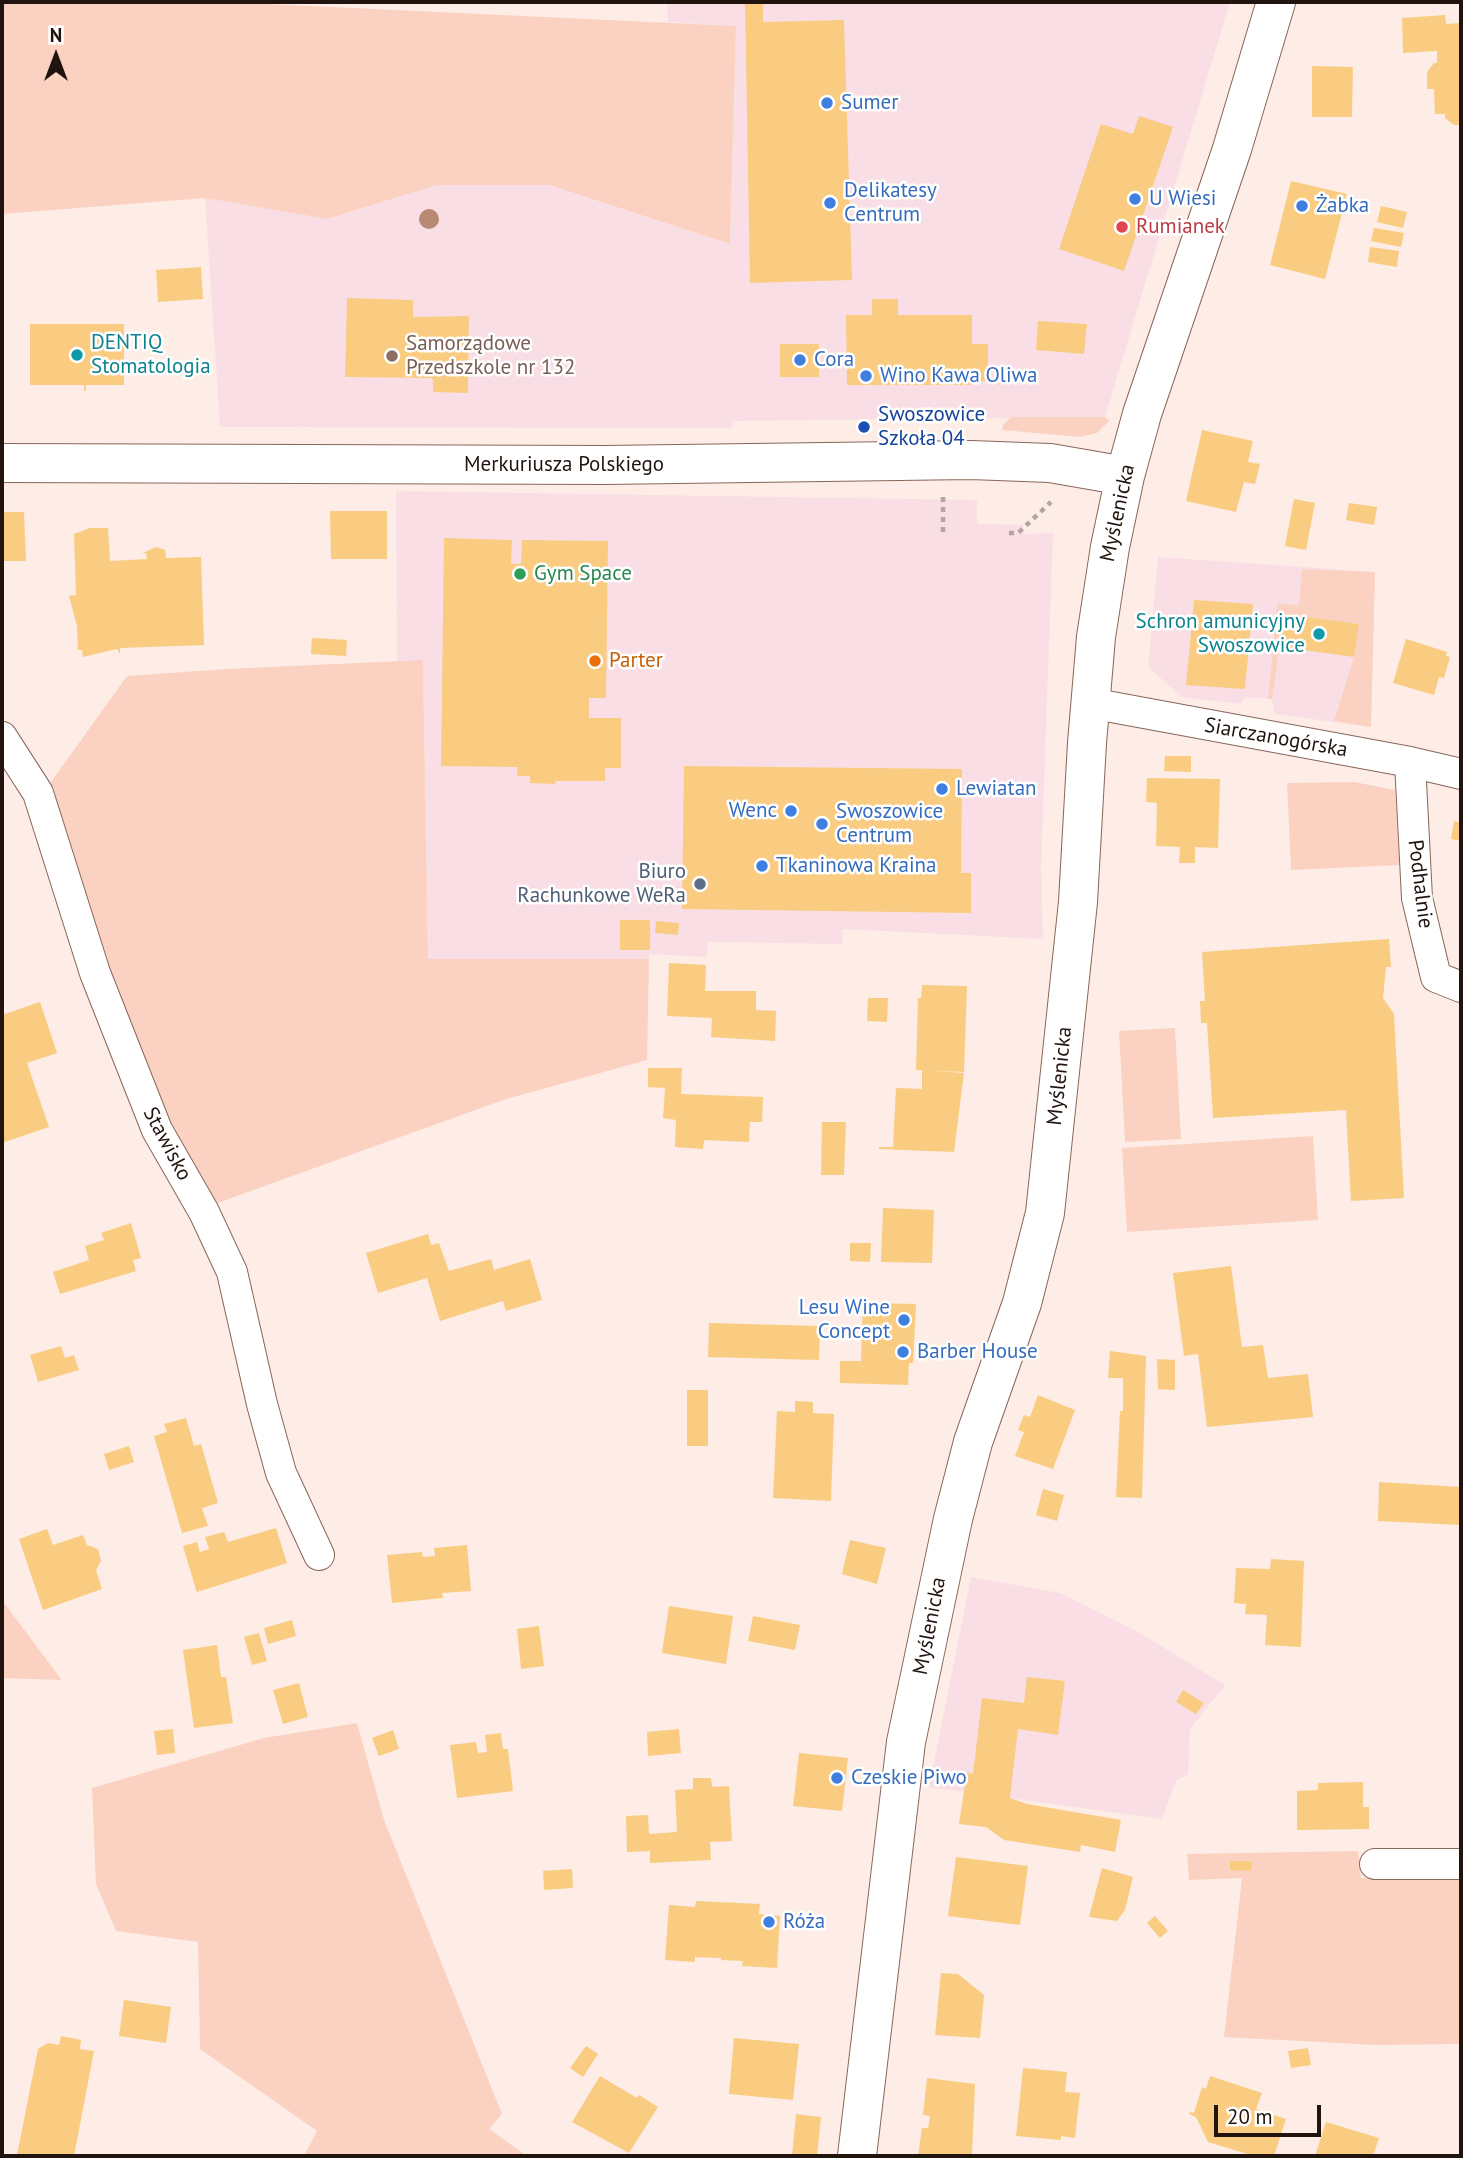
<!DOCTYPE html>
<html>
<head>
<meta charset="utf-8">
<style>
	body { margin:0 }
	#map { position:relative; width:1463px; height:2158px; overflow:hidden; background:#fdede6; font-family:"PT Sans",sans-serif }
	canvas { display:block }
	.frame { position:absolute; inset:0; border:4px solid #21140e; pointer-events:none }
	.north { position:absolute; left:21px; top:21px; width:70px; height:70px; -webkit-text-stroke:5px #fff; paint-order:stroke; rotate:0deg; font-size:19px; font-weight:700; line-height:28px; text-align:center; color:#21140e }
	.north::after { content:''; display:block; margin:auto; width:24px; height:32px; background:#21140e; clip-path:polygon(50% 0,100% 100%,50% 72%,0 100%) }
	.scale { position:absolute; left:1214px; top:2105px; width:107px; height:32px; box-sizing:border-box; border:4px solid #21140e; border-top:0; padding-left:9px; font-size:21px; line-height:24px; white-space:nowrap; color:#21140e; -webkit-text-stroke:5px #fff; paint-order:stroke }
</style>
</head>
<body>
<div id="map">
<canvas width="1463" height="2158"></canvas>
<div class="frame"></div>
<div class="north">N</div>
<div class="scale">20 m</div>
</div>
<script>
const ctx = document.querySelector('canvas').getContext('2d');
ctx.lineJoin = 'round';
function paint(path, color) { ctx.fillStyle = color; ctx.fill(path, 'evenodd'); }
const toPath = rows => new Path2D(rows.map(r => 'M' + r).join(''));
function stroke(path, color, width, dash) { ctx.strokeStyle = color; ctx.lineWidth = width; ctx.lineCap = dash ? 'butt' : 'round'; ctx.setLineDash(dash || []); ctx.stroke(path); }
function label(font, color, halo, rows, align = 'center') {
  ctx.font = font + ' "PT Sans",sans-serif'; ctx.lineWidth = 5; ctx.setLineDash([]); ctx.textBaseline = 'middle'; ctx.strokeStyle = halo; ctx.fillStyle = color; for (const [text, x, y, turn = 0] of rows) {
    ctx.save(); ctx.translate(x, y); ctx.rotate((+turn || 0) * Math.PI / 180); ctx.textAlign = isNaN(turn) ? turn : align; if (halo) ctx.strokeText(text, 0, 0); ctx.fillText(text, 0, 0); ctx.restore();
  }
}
paint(toPath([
	[667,2,1230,2,1105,417,733,421,732,428,220,427,205,198,327,219,437,185,549,185,730,244,736,26,668,22],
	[396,491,977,500,977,524,1023,525,1024,534,1053,533,1041,867,1043,939,843,929,842,944,708,942,707,957,650,954,649,959,428,959,423,661,397,662],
	[1158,557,1375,572,1371,727,1275,714,1272,699,1245,697,1241,704,1182,697,1148,667],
	[971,1577,1060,1593,1140,1633,1225,1685,1190,1729,1188,1774,1176,1781,1162,1819,929,1787]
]), '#f9dfe5');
paint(toPath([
	[2,2,225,2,736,26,730,244,549,185,437,185,327,219,205,198,2,214],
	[1011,417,1105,417,1109,421,1097,433,1079,437,1002,430,1003,425],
	[1302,569,1375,572,1371,727,1334,721,1354,657,1359,624,1285,614,1272,699,1268,699,1277,604,1299,605],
	[423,660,428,959,649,959,647,1060,503,1100,212,1205,179,1148,104,963,51,782,127,676,227,669],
	[1354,782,1395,790,1400,865,1291,870,1287,783],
	[1175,1028,1181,1139,1125,1142,1119,1031],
	[1313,1136,1318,1220,1127,1232,1122,1148],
	[2,1600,61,1679,61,1680,2,1678],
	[357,1723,384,1820,502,2114,489,2129,527,2156,304,2156,317,2131,200,2049,198,1942,116,1931,96,1884,92,1788,264,1738],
	[1358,1851,1361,1878,1461,1877,1461,2044,1375,2045,1224,2037,1242,1878,1189,1880,1187,1854]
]), '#fbd2c1');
paint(toPath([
	[745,2,763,2,763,22,844,20,852,280,750,283],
	[1445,15,1446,24,1461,23,1461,125,1454,125,1445,118,1445,114,1435,114,1434,89,1427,89,1427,72,1434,63,1437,63,1437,51,1403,53,1402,18],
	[1312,66,1353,67,1352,117,1312,117],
	[1139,116,1173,127,1124,271,1059,249,1101,124,1133,134],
	[1291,181,1347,194,1325,279,1270,265],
	[1381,206,1407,212,1403,228,1377,222],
	[1374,228,1404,233,1401,247,1371,241],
	[1370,247,1399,251,1397,267,1368,262],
	[201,267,203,299,158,302,156,270],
	[347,298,413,300,413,317,469,316,468,393,433,392,433,380,431,378,345,377],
	[872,299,898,299,898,315,972,315,972,344,988,344,988,381,972,381,972,385,847,385,846,315,872,315],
	[1038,321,1087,324,1084,354,1036,350],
	[30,324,124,324,124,385,86,385,86,391,84,391,84,385,30,385],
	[780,344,819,344,819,377,780,377],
	[1202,430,1253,441,1248,462,1260,464,1255,484,1244,482,1236,512,1186,501],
	[1294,499,1315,503,1306,550,1285,546],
	[1349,503,1377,507,1374,525,1346,520],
	[330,511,387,511,387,559,331,559],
	[2,512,24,512,26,561,2,561],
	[90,528,108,528,110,561,147,559,146,553,141,554,156,547,165,550,166,558,201,557,204,645,120,648,120,654,117,649,83,657,82,650,78,650,77,626,69,596,76,595,74,534],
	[444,538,512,540,511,564,521,564,522,540,608,541,606,698,589,698,589,718,621,718,621,768,605,768,605,781,556,781,555,784,530,783,530,776,517,776,518,767,441,766],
	[1194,600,1253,604,1245,689,1186,685],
	[1285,614,1359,624,1354,657,1282,647,1280,644],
	[312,638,347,640,346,656,311,654],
	[1406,639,1447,652,1446,656,1450,657,1444,678,1439,677,1434,695,1393,683],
	[1165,756,1191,756,1191,772,1164,771],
	[684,766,962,769,961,873,971,873,971,913,682,909],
	[1147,778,1220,779,1218,848,1195,847,1195,863,1179,863,1180,847,1156,846,1157,803,1146,802],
	[1454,821,1461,823,1461,841,1451,839],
	[620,920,650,920,650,950,620,950],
	[656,921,679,923,678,935,655,933],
	[1389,939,1391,967,1386,967,1383,998,1394,1014,1404,1198,1351,1201,1346,1110,1213,1118,1207,1023,1201,1023,1200,1001,1205,1001,1202,952],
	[669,963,706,965,705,991,756,991,756,1010,776,1011,775,1041,711,1037,712,1018,667,1016],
	[922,985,967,986,964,1072,935,1071,964,1073,954,1152,879,1149,879,1147,893,1147,896,1088,922,1089,922,1070,916,1070,918,998,921,998],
	[868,998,888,998,887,1022,867,1021],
	[40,1002,57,1053,27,1063,49,1127,2,1143,2,1015],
	[648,1068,682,1068,681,1094,763,1097,762,1122,750,1122,749,1142,704,1140,703,1149,675,1147,676,1120,663,1118,665,1088,648,1087],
	[822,1122,846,1122,844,1175,821,1175],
	[883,1208,934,1210,932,1263,881,1262],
	[131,1223,141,1258,133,1260,136,1271,60,1294,53,1272,89,1260,85,1246,104,1240,101,1233],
	[428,1234,431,1245,439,1243,449,1271,491,1259,494,1270,530,1259,542,1300,506,1311,503,1301,440,1321,427,1278,378,1293,366,1253],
	[850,1243,871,1243,870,1262,850,1261],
	[1231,1266,1242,1347,1263,1345,1268,1378,1308,1374,1313,1417,1207,1427,1198,1354,1184,1356,1173,1273],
	[863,1303,916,1304,913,1363,909,1363,908,1385,840,1383,840,1361,861,1361],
	[709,1323,820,1326,819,1360,708,1357],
	[61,1346,65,1358,74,1355,79,1370,38,1382,30,1355],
	[1110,1351,1146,1356,1142,1498,1116,1497,1120,1411,1123,1411,1123,1378,1108,1378],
	[1157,1359,1175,1360,1175,1390,1158,1389],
	[687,1390,708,1390,708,1446,687,1446],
	[1038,1395,1075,1410,1053,1469,1015,1456,1024,1432,1018,1430,1024,1415,1030,1417],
	[795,1401,813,1402,813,1413,834,1414,831,1501,773,1498,777,1411,795,1412],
	[186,1418,194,1446,201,1444,218,1503,202,1508,208,1526,182,1533,154,1436,167,1432,164,1424],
	[129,1446,134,1462,109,1470,104,1454],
	[1379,1482,1461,1487,1461,1525,1378,1521],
	[1043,1489,1064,1495,1057,1521,1036,1515],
	[276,1528,287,1563,201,1591,200,1590,197,1593,183,1546,197,1542,200,1552,209,1549,205,1537,224,1532,228,1542],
	[47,1529,53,1545,83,1535,87,1545,98,1549,101,1561,96,1570,102,1589,43,1610,19,1539],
	[850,1540,886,1548,877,1584,842,1574],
	[467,1545,471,1591,442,1593,443,1598,392,1603,387,1555,422,1552,423,1557,435,1556,434,1548],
	[1271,1559,1304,1561,1301,1647,1265,1645,1267,1615,1245,1614,1246,1604,1234,1603,1236,1568,1270,1569],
	[669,1606,733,1616,726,1664,662,1653],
	[753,1616,800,1625,795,1650,748,1641],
	[292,1620,296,1636,268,1644,264,1628],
	[539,1626,544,1666,521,1669,517,1629],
	[259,1633,267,1661,252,1665,244,1637],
	[217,1645,221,1677,226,1677,233,1723,194,1728,183,1650],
	[1027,1677,1065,1681,1058,1735,1018,1729,1010,1798,1027,1804,1121,1820,1115,1852,1081,1845,1080,1852,1004,1840,986,1827,959,1824,967,1772,973,1774,982,1698,1024,1703],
	[299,1683,308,1717,283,1724,273,1690],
	[1183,1690,1204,1703,1196,1714,1176,1702],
	[173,1729,175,1753,157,1755,154,1731],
	[679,1729,681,1753,648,1756,647,1732],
	[393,1730,399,1749,379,1756,372,1738],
	[501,1733,503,1749,508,1749,513,1791,457,1798,450,1745,476,1742,478,1753,487,1752,485,1735],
	[799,1753,848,1758,842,1811,793,1806],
	[693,1778,711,1778,712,1787,729,1786,732,1841,710,1842,711,1860,650,1863,650,1851,627,1852,626,1816,648,1815,649,1834,677,1832,675,1790,693,1789],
	[1363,1782,1363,1807,1369,1807,1369,1829,1297,1830,1297,1791,1318,1790,1318,1783],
	[956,1857,1028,1866,1020,1925,948,1916],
	[1230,1861,1252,1861,1251,1871,1230,1870],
	[1102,1868,1133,1877,1125,1910,1117,1921,1089,1917],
	[572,1869,573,1888,544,1890,543,1871],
	[696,1901,760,1904,759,1914,780,1916,777,1968,742,1966,743,1961,721,1960,721,1958,695,1957,695,1962,665,1960,669,1905,695,1907],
	[1155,1916,1168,1931,1160,1938,1147,1923],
	[941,1973,958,1974,984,1995,980,2038,935,2035],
	[124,2000,171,2007,166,2043,119,2036],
	[61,2036,81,2040,80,2049,94,2051,74,2156,17,2155,38,2049,48,2043,59,2045],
	[734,2038,799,2044,793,2100,729,2094],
	[586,2046,598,2054,583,2077,570,2068],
	[1308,2048,1311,2065,1291,2068,1288,2051],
	[1023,2068,1067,2072,1065,2092,1080,2093,1075,2138,1061,2136,1061,2140,1016,2136],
	[600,2076,637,2098,639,2095,658,2107,629,2153,572,2122],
	[1210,2076,1262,2093,1256,2109,1286,2119,1274,2156,1254,2156,1208,2142,1196,2117,1189,2114,1190,2112,1194,2113,1202,2087,1206,2089],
	[927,2078,975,2084,972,2156,918,2156,922,2128,928,2128,930,2116,923,2115],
	[796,2114,821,2117,817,2156,792,2156],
	[1326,2122,1379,2138,1373,2156,1315,2156]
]), '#f9cc81');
const street = toPath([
	[1090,703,1410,762,1461,774],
	[2,737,38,793,95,973,157,1130,204,1212,232,1272,262,1404,281,1473,319,1555],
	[1410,762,1417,898,1436,977,1461,987],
	[1375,1864,1461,1864]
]);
const secondary = toPath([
	[2,463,605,465,971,460,1050,463,1125,476],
	[857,2156,906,1742,953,1519,973,1442,1022,1303,1045,1213,1078,902,1087,743,1096,637,1110,547,1125,476,1142,414,1232,149,1276,2]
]);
stroke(street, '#886658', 32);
stroke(secondary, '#886658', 40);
stroke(toPath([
	[943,532,943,496],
	[1009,533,1018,533,1051,502]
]), '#b4a59e', 4.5, [5, 5]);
stroke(street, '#fff', 30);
stroke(secondary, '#fff', 38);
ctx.fillStyle = '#b88a73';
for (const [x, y] of [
	[429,219]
]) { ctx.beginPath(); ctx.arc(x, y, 10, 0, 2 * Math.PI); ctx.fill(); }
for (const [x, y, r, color] of [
	[827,103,7,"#3f7fe0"],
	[1135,199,7,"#3f7fe0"],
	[830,203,7,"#3f7fe0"],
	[1302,206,7,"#3f7fe0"],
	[1122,227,7,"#e0444e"],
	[77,355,7,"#0f9aa8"],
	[392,356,7,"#8d6e63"],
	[800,360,7,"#3f7fe0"],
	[866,376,7,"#3f7fe0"],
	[864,427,7,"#1a4fb4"],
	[520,574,7,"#2e9e5b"],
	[1319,634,7,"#0f9aa8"],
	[595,661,7,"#e8710a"],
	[942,789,7,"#3f7fe0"],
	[791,811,7,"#3f7fe0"],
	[822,824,7,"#3f7fe0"],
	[762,866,7,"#3f7fe0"],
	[700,884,7,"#5c6f8a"],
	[904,1320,7,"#3f7fe0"],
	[903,1352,7,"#3f7fe0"],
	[837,1778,7,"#3f7fe0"],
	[769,1922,7,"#3f7fe0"]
]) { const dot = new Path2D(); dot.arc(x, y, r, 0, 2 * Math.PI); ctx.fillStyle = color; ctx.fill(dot); stroke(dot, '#fff', 2.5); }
label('21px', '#366cbe', '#fff', [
	["Sumer",841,103],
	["Delikatesy",844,191],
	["Centrum",844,215],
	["U Wiesi",1149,199],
	["Żabka",1316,206],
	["Cora",814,360],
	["Wino Kawa Oliwa",880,376],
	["Lewiatan",956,789],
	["Wenc",777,811,"right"],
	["Swoszowice",836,812],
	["Centrum",836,836],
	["Tkaninowa Kraina",776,866],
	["Lesu Wine",890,1308,"right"],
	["Concept",890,1332,"right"],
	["Barber House",917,1352],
	["Czeskie Piwo",851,1778],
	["Róża",783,1922]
], 'left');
label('21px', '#be3a42', '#fff', [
	["Rumianek",1136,227]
], 'left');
label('21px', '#0d838f', '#fff', [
	["DENTIQ",91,343],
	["Stomatologia",91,367],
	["Schron amunicyjny",1305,622,"right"],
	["Swoszowice",1305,646,"right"]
], 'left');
label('21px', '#785e54', '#fff', [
	["Samorządowe",406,344],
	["Przedszkole nr 132",406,368]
], 'left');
label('21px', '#164399', '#fff', [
	["Swoszowice",878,415],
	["Szkoła 04",878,439]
], 'left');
label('21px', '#21140e', '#fff', [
	["Merkuriusza Polskiego",564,465],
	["Myślenicka",1118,513,-78],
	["Siarczanogórska",1276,738,10],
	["Podhalnie",1420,884,83],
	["Myślenicka",1060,1076,-84],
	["Stawisko",167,1144,62],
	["Myślenicka",930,1626,-79]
]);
label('21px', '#27864d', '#fff', [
	["Gym Space",534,574]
], 'left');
label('21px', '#c56008', '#fff', [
	["Parter",609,661]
], 'left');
label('21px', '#4e5e75', '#fff', [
	["Biuro",686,872],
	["Rachunkowe WeRa",686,896]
], 'right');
</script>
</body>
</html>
